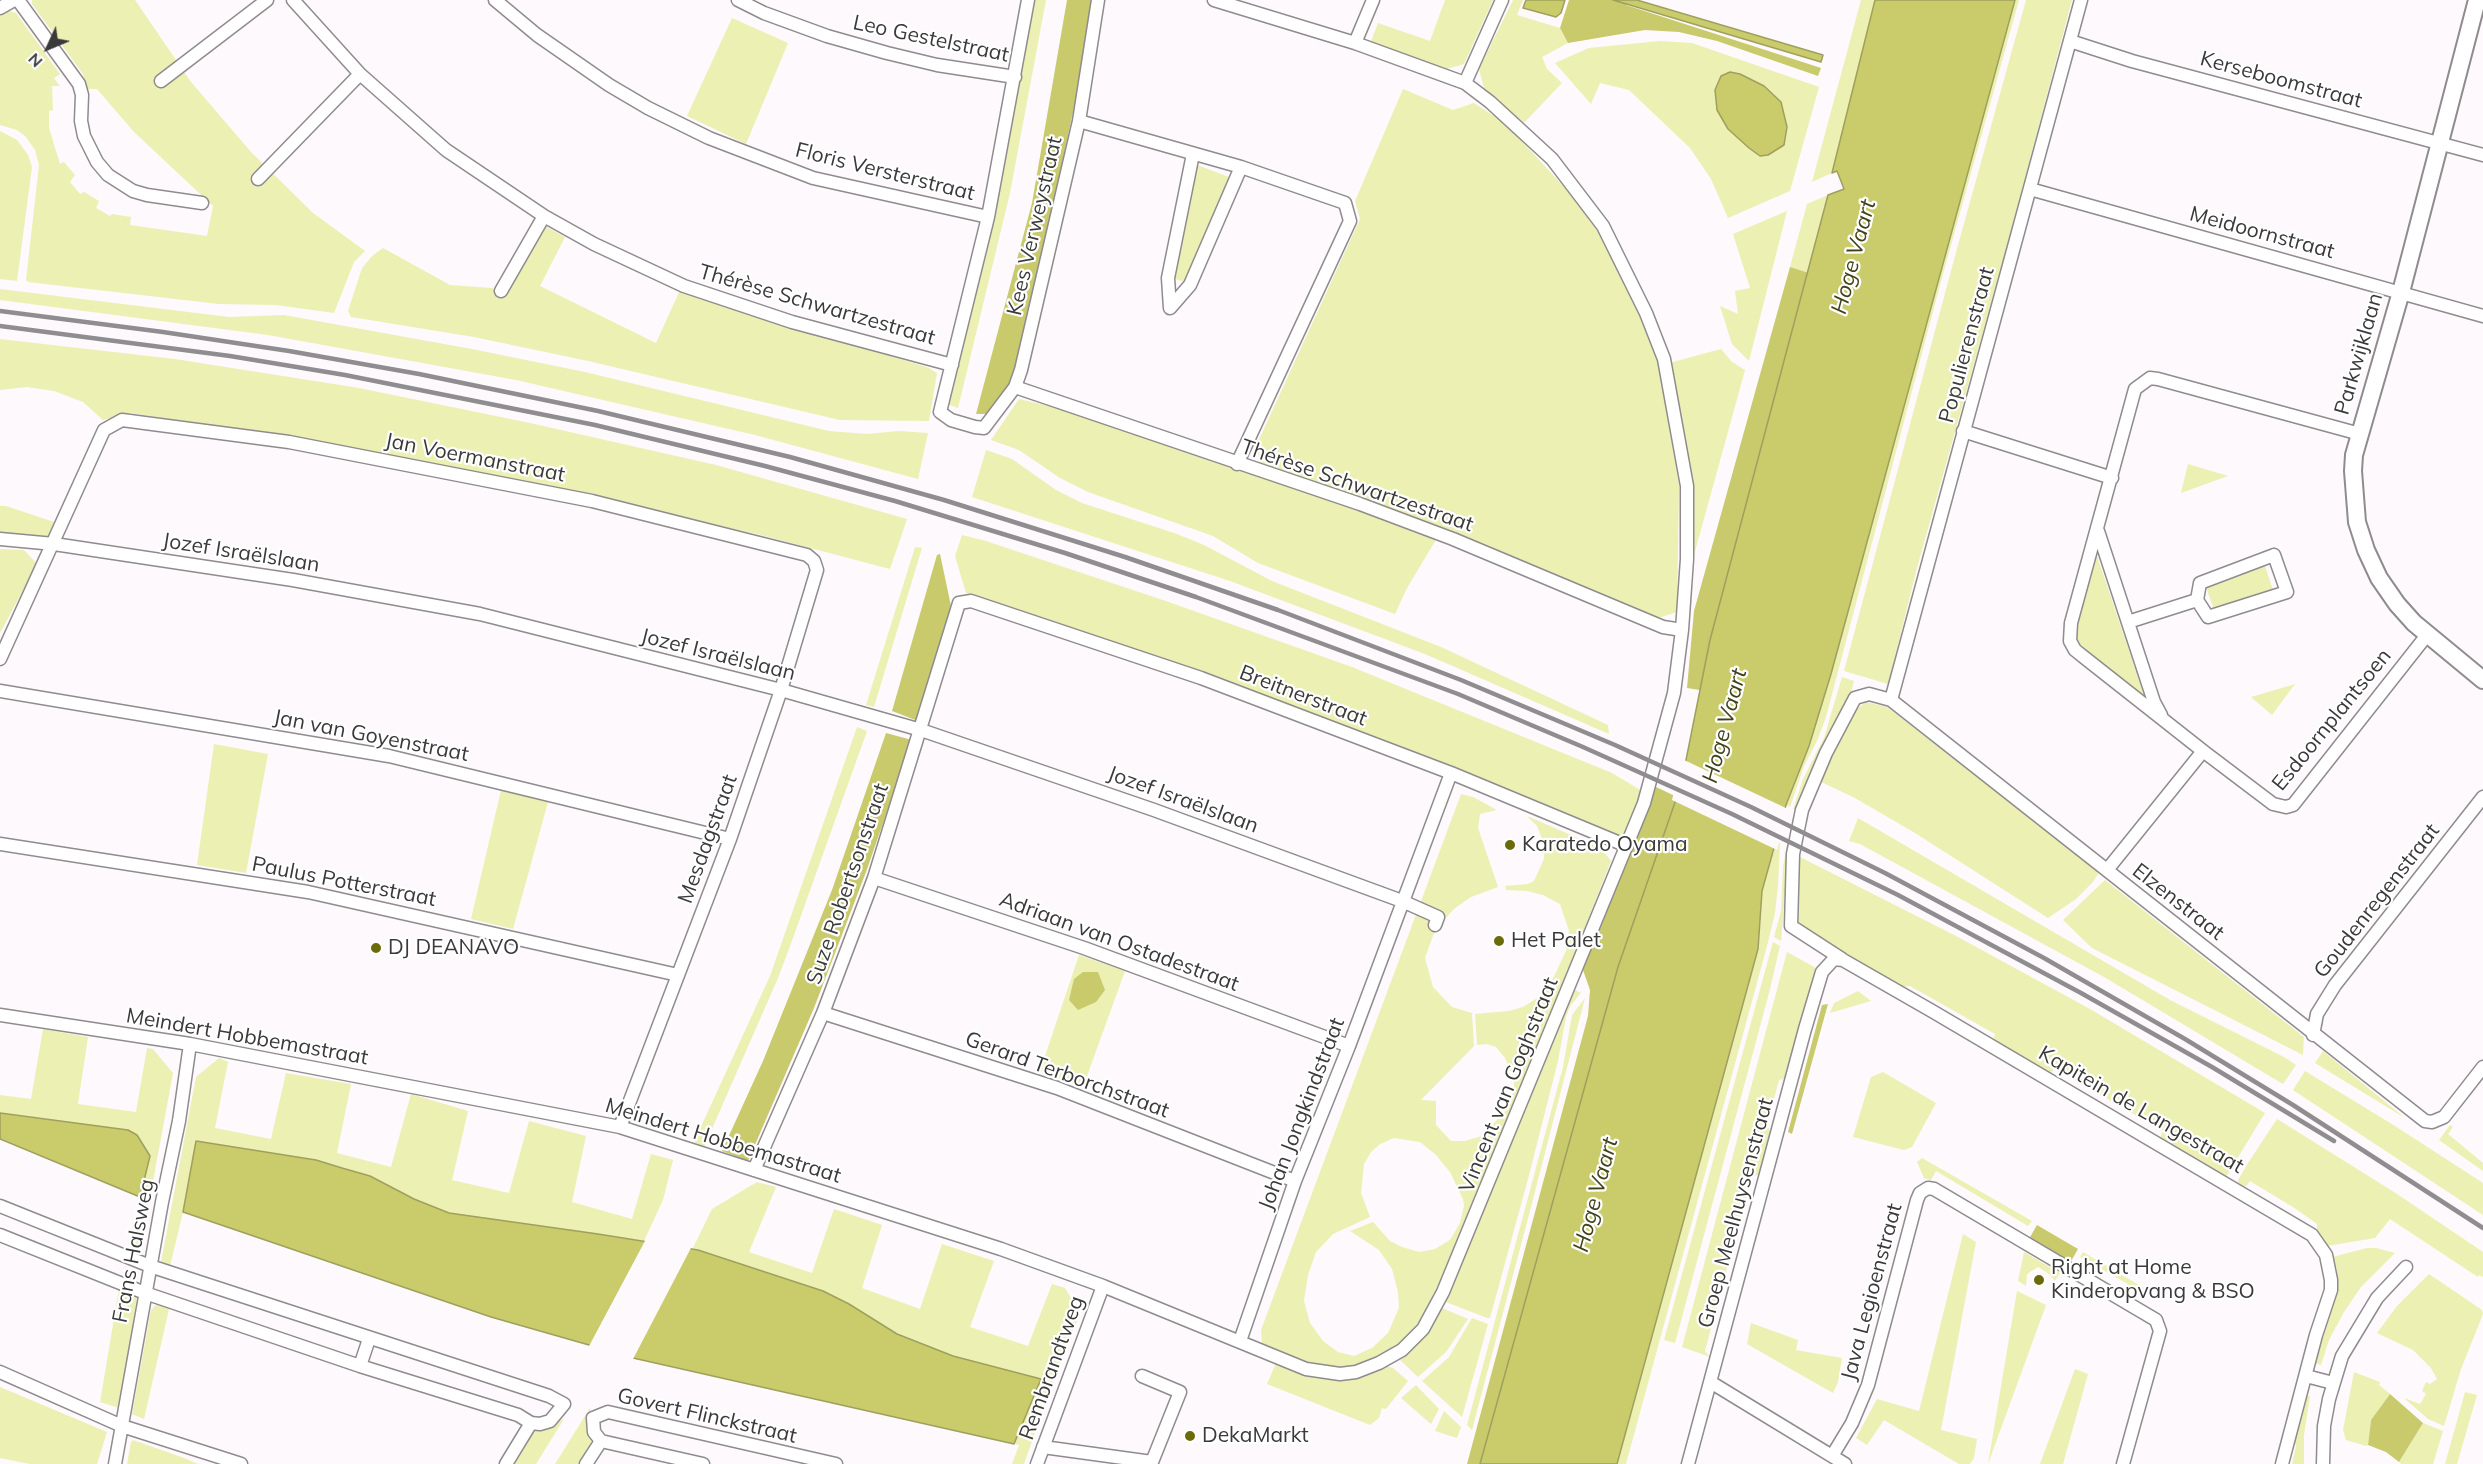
<!DOCTYPE html>
<html>
<head>
<meta charset="utf-8">
<style>
	body { margin:0 }
	#map { position:relative; width:2483px; height:1464px; overflow:hidden; background:#fdf9fc; font-family:Mulish,sans-serif }
	canvas { display:block }
	.north { position:absolute; left:18px; top:18px; width:60px; height:60px; -webkit-text-stroke:4px #fff; paint-order:stroke; rotate:226deg; font-size:16px; font-weight:700; line-height:24px; text-align:center; color:#3b3a3b }
	.north::after { content:''; display:block; margin:auto; width:21px; height:27px; background:#3b3a3b; clip-path:polygon(50% 0,100% 100%,50% 72%,0 100%) }
</style>
</head>
<body>
<div id="map">
<canvas width="2483" height="1464"></canvas>
<div class="north">N</div>
</div>
<script>
const ctx = document.querySelector('canvas').getContext('2d');
ctx.lineJoin = 'round';
function paint(path, color) { ctx.fillStyle = color; ctx.fill(path, 'evenodd'); }
const toPath = rows => new Path2D(rows.map(r => 'M' + r).join(''));
function stroke(path, color, width, dash) { ctx.strokeStyle = color; ctx.lineWidth = width; ctx.lineCap = dash ? 'butt' : 'round'; ctx.setLineDash(dash || []); ctx.stroke(path); }
function label(font, color, halo, rows, align = 'center') {
  ctx.font = font + ' Mulish,sans-serif'; ctx.lineWidth = 4.5; ctx.setLineDash([]); ctx.textBaseline = 'middle'; ctx.strokeStyle = halo; ctx.fillStyle = color; for (const [text, x, y, turn = 0] of rows) {
    ctx.save(); ctx.translate(x, y); ctx.rotate((+turn || 0) * Math.PI / 180); ctx.textAlign = isNaN(turn) ? turn : align; if (halo) ctx.strokeText(text, 0, 0); ctx.fillText(text, 0, 0); ctx.restore();
  }
}
paint(toPath([
	[32,0,135,0,191,82,251,152,313,213,365,251,354,262,334,313,276,305,219,304,28,282,26,280,39,165,35,150,25,136,17,130,0,125,0,16,9,11,16,13,60,74,54,78,60,86,52,86,53,110,49,111,49,128,60,164,64,162,75,175,70,182,80,194,84,192,99,201,96,208,110,216,112,214,131,217,130,225,207,236,213,206,134,132,97,89,87,89,83,74,32,4],
	[1035,0,1046,0,1010,193,958,408,947,404,970,321,1007,153],
	[1445,0,1493,0,1464,64,1443,70,1370,44,1378,23,1430,41],
	[1513,0,1523,0,1517,15,1560,28,1568,43,1542,57,1547,69,1562,83,1523,124,1502,103,1485,92,1479,69],
	[1861,0,1875,0,1832,173,1812,182],
	[2015,0,2019,0,1940,285,1826,717,1817,741,1804,766,1790,807,1786,805,1809,746,1829,679],
	[2026,0,2072,0,2010,235,1917,568,1888,684,1844,671,1955,256],
	[732,18,788,43,746,144,687,116],
	[1660,41,1692,43,1819,87,1790,191,1728,218,1711,179,1690,148,1629,90,1600,83,1591,104,1555,63,1589,48],
	[1403,89,1453,110,1474,103,1505,123,1566,189,1602,237,1636,304,1658,363,1679,485,1677,612,1658,618,1462,537,1259,462,1257,444,1360,219,1355,201],
	[0,131,17,140,28,155,32,167,17,281,0,279],
	[1197,165,1229,177,1184,282,1173,278],
	[1828,195,1809,273,1790,267,1807,204],
	[1787,211,1749,361,1732,344,1720,306,1738,314,1735,291,1750,288,1733,234],
	[545,226,565,237,540,286,656,343,680,290,761,318,927,367,937,373,929,421,840,420,588,361,474,337,351,317,348,311,362,268,372,256,383,248,450,285,492,288,503,294],
	[0,289,229,317,284,315,472,349,585,372,829,431,867,434,898,431,928,433,918,479,755,435,516,380,268,335,0,300],
	[0,339,175,359,359,388,530,423,716,465,907,519,890,569,757,534,318,441,130,413,103,420,83,402,54,391,27,387,0,390],
	[1721,349,1732,362,1745,370,1694,555,1692,554,1669,363],
	[1019,399,1129,425,1437,538,1407,588,1395,614,1258,563,1213,536,1088,492,1060,478,1019,450,991,440],
	[986,450,1012,459,1056,490,1082,503,1177,534,1204,545,1272,581,1441,647,1608,725,1609,734,1425,654,1230,581,972,497],
	[2188,464,2228,476,2181,493],
	[0,506,6,506,54,522,46,540,0,536],
	[962,535,986,541,1163,600,1352,667,1612,773,1642,791,1627,835,1618,836,1294,707,1144,652,966,593,955,556],
	[915,547,922,548,874,707,866,705],
	[0,549,24,550,37,564,0,633],
	[2095,550,2145,698,2083,648,2074,634],
	[2264,563,2273,590,2214,610,2205,584],
	[1842,677,1854,681,1848,705,1797,810,1793,809,1803,779,1824,738],
	[2295,684,2272,715,2251,697],
	[1866,702,1887,707,2097,870,2098,874,2093,882,2076,899,2048,918,1915,833,1855,798,1819,781,1841,737,1858,708],
	[857,727,867,731,793,938,778,978,704,1147,694,1142,770,976],
	[214,744,268,754,246,873,197,865],
	[501,790,548,802,513,929,471,919],
	[1461,794,1473,797,1497,810,1480,814,1478,828,1498,887,1471,897,1455,908,1435,930,1425,958,1433,987,1452,1007,1472,1013,1474,1046,1421,1100,1436,1101,1436,1125,1451,1141,1465,1141,1482,1136,1507,1109,1514,1089,1514,1079,1505,1058,1496,1047,1487,1044,1477,1045,1475,1014,1509,1011,1523,1007,1539,997,1550,985,1566,951,1569,931,1560,904,1543,895,1527,891,1506,890,1505,886,1528,884,1534,881,1544,859,1544,844,1537,826,1527,816,1601,848,1611,861,1520,1093,1447,1267,1419,1322,1396,1348,1380,1358,1346,1369,1314,1367,1262,1344,1261,1330],
	[1394,1138,1420,1142,1435,1154,1450,1172,1463,1199,1464,1206,1460,1223,1450,1240,1435,1249,1419,1252,1402,1247,1390,1241,1373,1222,1350,1231,1379,1250,1392,1269,1398,1292,1399,1308,1388,1333,1372,1348,1354,1356,1338,1352,1323,1341,1310,1323,1304,1301,1308,1275,1316,1252,1333,1234,1370,1217,1361,1193,1364,1164,1371,1152,1380,1144],
	[1858,818,2170,1000,2284,1057,2296,1065,2283,1084,2104,977,1860,844,1849,841],
	[1777,841,1780,843,1778,886,1775,913,1767,946,1626,1464,1617,1464,1758,949,1762,891],
	[1787,844,1789,845,1781,941,1774,937,1781,911,1783,867],
	[1800,857,1956,936,2090,1009,2265,1113,2226,1177,2160,1138,2163,1131,2054,1068,2051,1074,1993,1040,1995,1034,1910,986,1899,987,1799,927,1797,923,1798,864],
	[2105,880,2304,1037,2303,1055,2092,948,2063,920],
	[1773,942,1780,946,1769,993,1675,1343,1664,1340],
	[1787,952,1816,968,1787,1078,1779,1080,1767,1125,1770,1131,1761,1174,1751,1177,1705,1351,1710,1357,1682,1347],
	[1079,955,1125,971,1083,1087,1040,1071],
	[1575,990,1581,993,1570,1006,1566,1017,1558,1061,1528,1179,1490,1318,1487,1318,1446,1302],
	[1858,991,1871,1001,1830,1013,1834,1003],
	[1585,998,1531,1207,1472,1430,1467,1425,1563,1067,1572,1015],
	[43,1029,88,1037,78,1104,136,1112,147,1048,153,1049,173,1073,140,1252,134,1250,144,1199,140,1197,150,1156,137,1135,128,1130,0,1113,0,1095,31,1099],
	[2323,1051,2405,1118,2315,1063],
	[219,1058,228,1062,215,1128,271,1139,286,1073,351,1084,337,1153,391,1167,411,1094,468,1111,452,1180,509,1193,529,1121,586,1136,572,1202,632,1219,651,1154,673,1160,663,1200,644,1241,449,1213,414,1199,394,1188,196,1141,183,1212,170,1266,161,1262,196,1077],
	[2305,1071,2395,1126,2483,1183,2483,1215,2293,1090],
	[1883,1072,1936,1103,1912,1147,1904,1150,1853,1137,1871,1077],
	[2277,1119,2394,1192,2483,1252,2483,1277,2479,1275,2478,1277,2390,1219,2375,1238,2327,1246,2317,1232,2317,1224,2296,1209,2250,1181,2246,1186,2239,1185,2238,1180,2248,1163],
	[2450,1125,2453,1127,2448,1134,2483,1163,2483,1171,2439,1140],
	[1922,1158,2032,1221,2028,1226,1936,1171,1931,1180,1924,1178,1917,1162],
	[757,1182,776,1187,749,1252,812,1273,834,1209,882,1225,862,1288,920,1309,942,1244,994,1261,970,1327,1028,1346,1052,1284,1065,1288,1080,1313,1055,1376,1024,1464,1012,1464,1019,1445,1014,1444,1040,1379,953,1356,897,1334,849,1304,823,1291,692,1250,712,1209],
	[1963,1234,1976,1242,1941,1430,1977,1439,1974,1458,1970,1464,1959,1464,1884,1420,1867,1445,1856,1438,1877,1399,1919,1411],
	[2367,1248,2376,1248,2395,1253,2361,1287,2344,1312,2329,1340,2321,1365,2315,1363,2337,1285,2335,1279,2337,1269,2332,1257],
	[2024,1252,2060,1273,2055,1281,2049,1274,2038,1267,2027,1274,2026,1286,2018,1281],
	[2083,1252,2154,1294,2151,1296,2133,1287,2129,1297,2124,1294,2128,1284,2080,1257],
	[2429,1274,2482,1310,2483,1314,2461,1369,2444,1426,2428,1419,2404,1398,2420,1404,2426,1394,2422,1391,2426,1382,2430,1384,2437,1379,2431,1368,2413,1350,2377,1333,2397,1306],
	[119,1289,137,1297,119,1408,100,1402],
	[2017,1291,2046,1305,1988,1464],
	[157,1304,169,1309,144,1419,132,1414,151,1310],
	[1442,1308,1468,1319,1446,1352,1418,1377,1400,1360,1423,1338],
	[1472,1318,1488,1324,1462,1417,1422,1381,1449,1357],
	[1751,1323,1798,1340,1796,1350,1842,1358,1838,1382,1833,1393,1747,1344],
	[1276,1363,1319,1378,1338,1379,1360,1377,1387,1366,1393,1368,1408,1381,1386,1409,1382,1408,1379,1418,1370,1425,1267,1384],
	[2075,1369,2088,1374,2063,1464,2040,1464],
	[2354,1372,2380,1382,2379,1385,2390,1394,2371,1420,2368,1445,2366,1446,2346,1440,2343,1430],
	[1416,1385,1439,1409,1431,1424,1401,1398],
	[0,1387,107,1432,97,1464,30,1464,0,1458],
	[2465,1392,2477,1395,2457,1464,2445,1464],
	[2305,1396,2310,1396,2304,1435,2304,1464,2292,1464,2296,1446,2294,1440],
	[590,1408,592,1437,590,1448,580,1464,555,1464],
	[1444,1411,1461,1427,1457,1438,1435,1431],
	[564,1419,536,1464,511,1464,530,1434],
	[2423,1423,2443,1431,2433,1464,2401,1464,2399,1462],
	[133,1440,184,1458,198,1464,127,1464,131,1442]
]), '#edf0b3');
paint(toPath([
	[1067,0,1097,0,1038,275,1015,375,988,414,976,414,1032,203],
	[1569,0,1627,0,1626,5,1821,68,1818,76,1717,41,1679,32,1645,30,1568,43,1560,28],
	[1790,267,1809,273,1710,640,1700,690,1687,688,1694,611],
	[940,554,951,606,918,721,892,711,937,555],
	[886,733,912,740,866,872,814,1008,748,1161,722,1151,763,1061,832,890],
	[1654,786,1677,797,1480,1464,1467,1464,1588,1016,1590,990,1583,970],
	[1083,972,1098,972,1105,990,1096,1002,1078,1010,1069,1000,1074,979],
	[1828,1004,1792,1134,1788,1132,1822,1005],
	[2037,1225,2078,1249,2070,1263,2029,1239],
	[2390,1394,2423,1423,2399,1462,2386,1452,2368,1445,2371,1420]
]), '#c8ca6b');
const water = toPath([
	[1526,0,1565,0,1561,13,1556,17,1523,8,1526,0],
	[1613,0,1637,0,1823,55,1821,62,1613,0],
	[1875,0,2015,0,1831,674,1809,746,1786,805,1762,891,1758,949,1617,1464,1480,1464,1618,967,1681,785,1710,640,1828,195,1844,189,1837,171,1832,173,1875,0],
	[1730,72,1740,74,1764,86,1781,102,1787,127,1784,145,1768,155,1760,156,1749,148,1728,129,1717,110,1715,90,1721,76,1730,72],
	[0,1113,128,1130,137,1135,150,1156,140,1197,0,1139,0,1113],
	[196,1141,316,1160,342,1168,370,1176,414,1199,449,1213,598,1234,698,1250,823,1291,849,1304,897,1334,953,1356,1041,1379,1014,1444,633,1358,625,1349,605,1344,589,1345,491,1317,183,1212,196,1141]
]);
paint(water, '#cacc6c');
stroke(water, '#9fa05d', 1.5);
paint(toPath([
	[1682,759,1788,809,1777,850,1672,800],
	[646,1239,692,1246,632,1361,623,1351,605,1347,588,1348]
]), '#fdf9fc');
const street = toPath([
	[18,0,79,84,82,95,81,121,84,136,97,162,108,175,133,191,147,195,202,203],
	[293,0,360,74,446,150,544,216,594,244,684,286,792,322,952,365],
	[495,0,537,35,609,85,648,108,709,138,813,178,988,217],
	[738,0,764,13,827,36,887,53,937,65,1015,77],
	[1028,0,988,217,940,412,951,420,975,427,984,428,1015,387,1021,370,1079,121,1098,0],
	[0,8,14,0],
	[2070,41,2132,61,2483,155],
	[1355,43,1373,0],
	[161,81,267,0],
	[1465,83,1502,0],
	[1079,121,1241,167,1345,203,1350,221,1237,464],
	[1193,154,1168,278,1170,308,1190,285,1241,167],
	[258,179,360,74],
	[2030,189,2483,316],
	[501,291,544,216],
	[1015,387,1360,504,1453,539,1663,627,1682,630],
	[1963,431,2112,478],
	[2098,531,2154,702,2161,715],
	[0,539,54,544,293,580,480,614,781,690,921,730,1154,810,1402,901,1438,917,1435,925],
	[2274,555,2287,592,2208,617,2197,600,2200,583,2274,555],
	[2128,622,2197,600],
	[0,659,104,430,122,420,289,442,592,501,807,555,814,561,817,570,781,690,730,839,620,1127],
	[0,691,389,756,730,839],
	[1891,700,2081,0],
	[2203,751,2273,804,2286,807,2293,805,2427,635],
	[0,844,308,892,678,975],
	[2107,870,2203,751,2085,658,2075,650,2070,641,2071,623,2135,389,2150,378,2158,379,2360,434],
	[874,878,1084,948,1349,1046],
	[1842,959,1791,926,1793,854,1802,810,1826,753,1855,698,1869,694,1891,700,2425,1121,2432,1122,2444,1117,2483,1067],
	[823,1013,1057,1088,1295,1181],
	[0,1015,190,1044,620,1127,1001,1249,1103,1286,1306,1369,1340,1374,1356,1372,1379,1363,1402,1350,1423,1329,1443,1292,1644,803,1674,693,1682,630,1687,559,1687,486,1664,359,1646,313,1603,226,1552,159,1490,102,1465,83,1355,43,1214,0],
	[2313,1035,2317,1014,2335,985,2483,797],
	[754,1170,823,1013,874,878,959,603,971,601,1201,678,1451,773,1627,846],
	[0,1206,150,1266,549,1396,564,1404,550,1421,540,1424,531,1423,518,1415,360,1366,145,1293,0,1235],
	[1240,1341,1295,1181,1349,1046,1451,773],
	[360,1366,369,1339],
	[0,1372,122,1426,241,1464],
	[2306,1376,2333,1383],
	[1712,1383,1845,1464],
	[1043,1447,1152,1462,1180,1392,1142,1376],
	[1832,1456,1852,1423,1868,1385,1917,1200,1920,1193,1928,1188,1934,1189,2156,1320,2160,1331,2123,1464],
	[115,1464,162,1202,179,1121,190,1044],
	[506,1464,531,1423],
	[586,1464,601,1441],
	[703,1464,601,1441,594,1432,593,1418,608,1412,836,1464],
	[1037,1464,1103,1286],
	[1688,1464,1805,1029,1822,972,1834,959,1843,960,1932,1011,2312,1235,2326,1255,2331,1280,2331,1290,2316,1335,2282,1464],
	[2323,1464,2324,1426,2329,1399,2342,1356,2377,1298,2406,1267]
]);
const secondary = toPath([
	[2477,0,2401,292,2354,455,2353,471,2357,522,2366,550,2379,578,2397,604,2414,623,2483,680]
]);
stroke(street, '#8f8b8e', 15);
stroke(secondary, '#8f8b8e', 20);
stroke(street, '#fff', 12);
stroke(secondary, '#fff', 16);
stroke(toPath([
	[0,311,163,332,289,351,419,374,598,411,790,457,944,500,1125,557,1278,610,1461,680,1615,745,1751,807,1885,873,2044,958,2185,1039,2293,1105,2483,1228],
	[0,326,230,356,345,375,595,425,765,466,895,501,1065,553,1196,597,1458,694,1583,747,1732,814,1898,895,2081,993,2212,1067,2334,1141]
]), '#8f8d8f', 4.5);
for (const [x, y, r, color] of [
	[1510,845,6,"#6b6b0a"],
	[1499,941,6,"#6b6b0a"],
	[376,948,6,"#6b6b0a"],
	[2039,1280,6,"#6b6b0a"],
	[1190,1436,6,"#6b6b0a"]
]) { const dot = new Path2D(); dot.arc(x, y, r, 0, 2 * Math.PI); ctx.fillStyle = color; ctx.fill(dot); stroke(dot, '#fff', 2); }
label('21px', '#3b3a3b', '#fff', [
	["Leo Gestelstraat",931,39,12],
	["Kerseboomstraat",2281,80,15],
	["Floris Versterstraat",885,172,14],
	["Kees Verweystraat",1035,226,-77],
	["Meidoornstraat",2262,233,15],
	["Thérèse Schwartzestraat",817,305,16],
	["Populierenstraat",1967,345,-75],
	["Parkwijklaan",2359,354,-74],
	["Jan Voermanstraat",475,458,11],
	["Thérèse Schwartzestraat",1357,486,19],
	["Jozef Israëlslaan",241,553,9],
	["Jozef Israëlslaan",718,655,14],
	["Breitnerstraat",1303,696,21],
	["Esdoornplantsoen",2332,720,-51],
	["Jan van Goyenstraat",371,736,11],
	["Jozef Israëlslaan",1183,800,20],
	["Mesdagstraat",708,839,-70],
	["Paulus Potterstraat",344,882,11],
	["Suze Robertsonstraat",848,884,-71],
	["Goudenregenstraat",2377,901,-52],
	["Elzenstraat",2178,902,38],
	["Adriaan van Ostadestraat",1119,942,20],
	["Meindert Hobbemastraat",247,1037,10],
	["Gerard Terborchstraat",1067,1075,20],
	["Vincent van Goghstraat",1509,1085,-68],
	["Kapitein de Langestraat",2141,1110,30],
	["Johan Jongkindstraat",1302,1114,-69],
	["Meindert Hobbemastraat",723,1141,17],
	["Groep Meelhuysenstraat",1736,1213,-75],
	["Frans Halsweg",134,1251,-79],
	["Java Legioenstraat",1872,1292,-75],
	["Rembrandtweg",1052,1368,-70],
	["Govert Flinckstraat",707,1416,13]
]);
label('21px', '#3b3a3b', '#fff', [
	["Karatedo Oyama",1522,845],
	["Het Palet",1511,941],
	["DJ DEANAVO",388,948],
	["Right at Home",2051,1268],
	["Kinderopvang & BSO",2051,1292],
	["DekaMarkt",1202,1436]
], 'left');
label('italic 22px', '#41421a', '#fff', [
	["Hoge Vaart",1854,257,-75],
	["Hoge Vaart",1725,726,-75],
	["Hoge Vaart",1596,1195,-75]
]);
</script>
</body>
</html>
